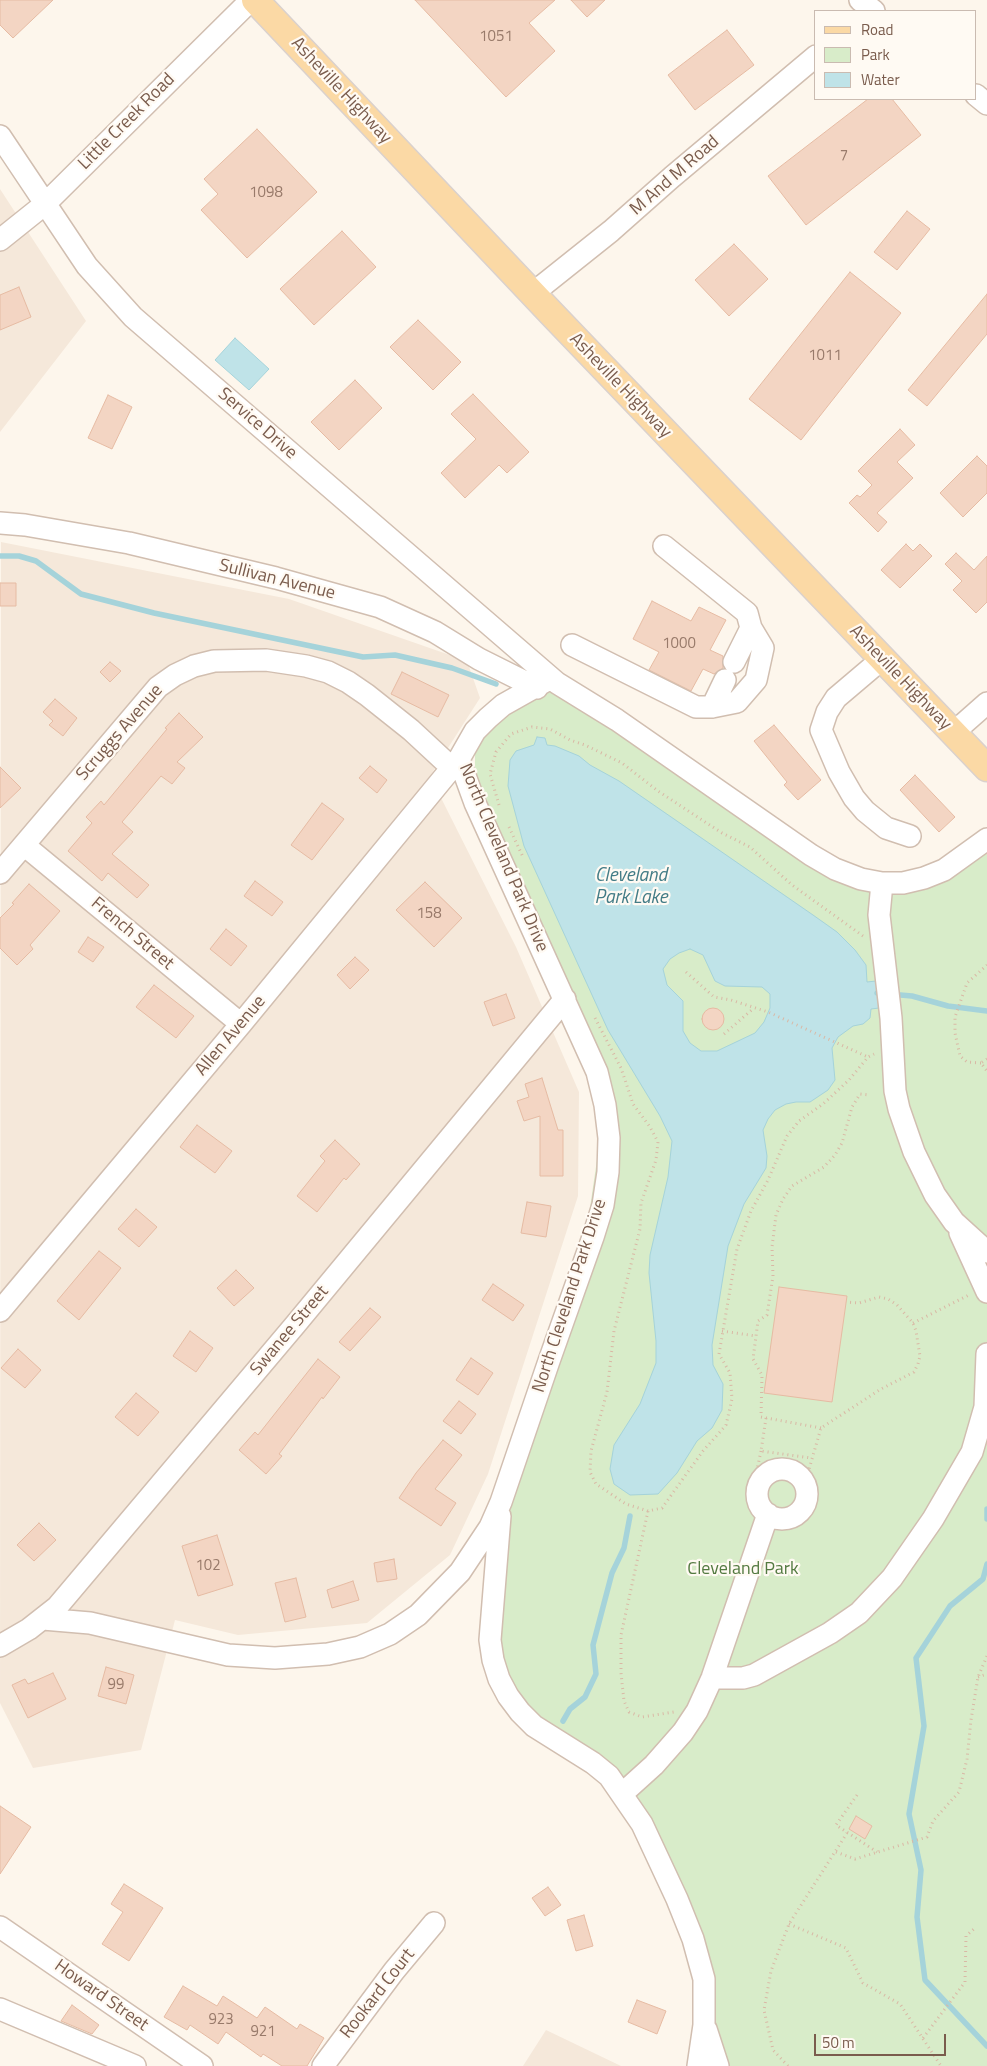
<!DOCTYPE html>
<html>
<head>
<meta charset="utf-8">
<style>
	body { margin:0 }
	#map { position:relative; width:987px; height:2066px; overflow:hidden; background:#fdf6ec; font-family:"Titillium Web",sans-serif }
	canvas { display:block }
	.legend { position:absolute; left:814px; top:10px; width:162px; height:90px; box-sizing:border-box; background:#fffaf3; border:1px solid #cabbb1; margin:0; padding:6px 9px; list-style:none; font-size:15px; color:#7a5c4d }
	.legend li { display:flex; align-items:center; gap:10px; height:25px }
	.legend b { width:25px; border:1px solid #cabbb1 }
	.scale { position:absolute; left:814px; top:2034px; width:132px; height:22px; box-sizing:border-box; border:2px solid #7a5c4d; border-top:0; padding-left:6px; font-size:15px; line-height:18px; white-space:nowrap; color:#7a5c4d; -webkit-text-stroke:4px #fffaf3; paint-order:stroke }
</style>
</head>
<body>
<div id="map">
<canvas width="987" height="2066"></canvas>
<ul class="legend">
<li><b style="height:6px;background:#fbd9a5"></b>Road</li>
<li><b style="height:14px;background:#d8ecc9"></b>Park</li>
<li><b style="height:14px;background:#bfe3e8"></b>Water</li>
</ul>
<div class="scale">50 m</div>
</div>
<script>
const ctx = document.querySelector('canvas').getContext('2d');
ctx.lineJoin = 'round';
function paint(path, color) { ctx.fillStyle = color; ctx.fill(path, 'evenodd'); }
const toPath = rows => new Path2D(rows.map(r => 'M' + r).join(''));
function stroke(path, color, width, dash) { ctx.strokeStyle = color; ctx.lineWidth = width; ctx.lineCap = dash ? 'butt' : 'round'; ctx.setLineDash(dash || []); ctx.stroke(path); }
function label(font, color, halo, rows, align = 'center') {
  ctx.font = font + ' "Titillium Web",sans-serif'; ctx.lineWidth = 4.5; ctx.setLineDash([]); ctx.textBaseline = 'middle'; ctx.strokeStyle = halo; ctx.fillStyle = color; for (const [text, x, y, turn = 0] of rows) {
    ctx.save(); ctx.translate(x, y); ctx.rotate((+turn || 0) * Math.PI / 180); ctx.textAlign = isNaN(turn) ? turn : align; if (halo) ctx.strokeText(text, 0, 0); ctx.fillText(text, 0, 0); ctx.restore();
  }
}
paint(toPath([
	[0,189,86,321,0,432],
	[1,542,289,599,467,661,480,698,430,776,516,947,579,1092,578,1196,488,1474,450,1555,367,1623,238,1635,175,1620,141,1750,33,1768,0,1703],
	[546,2030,621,2066,523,2066]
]), '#f5e8da');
paint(toPath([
	[557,683,811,855,903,883,987,838,987,2066,713,2066,704,1979,609,1776,508,1696,492,1596,499,1531,581,1269,605,1105,475,803,475,731]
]), '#d8ecc9');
const water = toPath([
	[235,338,269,369,249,390,215,360,235,338],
	[537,737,545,738,547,745,555,746,579,756,590,765,619,781,813,915,837,932,855,950,866,965,867,982,876,981,879,1008,871,1009,870,1018,863,1024,853,1026,838,1037,832,1048,835,1080,828,1090,810,1102,796,1102,786,1104,775,1110,768,1119,763,1130,767,1156,766,1168,744,1204,728,1246,712,1345,713,1365,723,1384,722,1410,712,1428,697,1441,677,1473,658,1494,630,1495,614,1484,610,1469,614,1445,640,1404,656,1363,656,1341,649,1273,650,1255,668,1177,672,1141,660,1116,608,1030,524,846,508,786,510,760,516,751,534,745,537,737],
	[690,949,703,955,715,981,725,986,762,987,770,994,770,1008,764,1022,755,1033,717,1051,701,1051,690,1043,683,1031,683,1001,667,985,663,969,670,959,679,953,690,949]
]);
paint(water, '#bfe3e8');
stroke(water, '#a5d3da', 1);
stroke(toPath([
	[0,556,19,556,36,561,81,594,154,613,363,657,395,655,452,668,496,684],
	[877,993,912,996,948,1006,987,1011],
	[987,1509,987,1519],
	[987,1564,983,1579,950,1606,916,1658,924,1726,909,1814,921,1870,917,1917,925,1980,987,2046],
	[563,1721,570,1709,585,1697,596,1674,593,1645,612,1573,624,1548,630,1516]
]), '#a5d3da', 5.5);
const building = toPath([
	[0,0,53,0,13,38,0,25,0,0],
	[415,0,555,0,529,23,555,51,506,97,415,0],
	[571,0,605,0,587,17,571,0],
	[727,30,754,65,695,110,668,75,727,30],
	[868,99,892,99,921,135,806,225,768,176,868,99],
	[257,129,317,192,247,258,201,210,218,194,204,179,257,129],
	[907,211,930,229,897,270,874,252,907,211],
	[342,231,376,267,314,325,280,289,342,231],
	[734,244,768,279,729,316,695,280,734,244],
	[850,272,901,313,801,440,749,399,850,272],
	[19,287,31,317,0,330,0,295,19,287],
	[987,294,987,334,927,406,908,390,987,294],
	[418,320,461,362,433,390,390,347,418,320],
	[355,380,382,408,339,450,311,422,355,380],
	[473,394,529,452,507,473,499,465,465,498,441,473,476,439,451,414,473,394],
	[108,395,132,407,112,449,88,438,108,395],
	[900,429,915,445,897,462,913,478,877,513,887,522,878,532,849,503,857,495,860,497,872,485,858,471,900,429],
	[977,456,987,466,987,493,963,517,940,493,977,456],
	[906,544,913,551,920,544,932,556,900,588,881,570,906,544],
	[956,553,974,570,987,556,987,602,976,613,953,590,962,581,945,564,956,553],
	[0,583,16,583,16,606,0,606,0,583],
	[652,601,691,621,699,607,726,620,710,650,723,656,723,668,714,674,703,669,691,691,649,670,659,652,633,639,652,601],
	[110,662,121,671,110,682,100,672,110,662],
	[402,672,449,695,438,717,391,694,402,672],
	[55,699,77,718,63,736,49,725,53,721,43,712,55,699],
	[179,713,203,737,177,762,185,768,172,784,161,776,122,822,133,832,112,854,149,885,137,898,108,873,102,881,68,851,92,823,86,817,101,801,104,805,167,729,165,728,179,713],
	[774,725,821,780,798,800,784,785,787,782,754,741,774,725],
	[370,766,387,780,377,793,359,778,370,766],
	[0,767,21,788,0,808,0,767],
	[915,775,955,817,939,832,900,790,915,775],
	[322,803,344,819,312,860,291,845,322,803],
	[255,881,283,902,272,916,244,896,255,881],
	[425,882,462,918,434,947,396,910,425,882],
	[29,884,60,911,30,945,33,949,17,965,0,948,0,918,14,904,12,903,29,884],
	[226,929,247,946,231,966,210,949,226,929],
	[88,937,104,947,93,962,78,952,88,937],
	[355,957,369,970,350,989,337,975,355,957],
	[154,985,194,1016,176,1038,136,1007,154,985],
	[506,994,515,1018,493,1026,484,1002,506,994],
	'702 1019a11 11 0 1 1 22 0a11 11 0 1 1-22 0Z',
	[542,1078,558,1130,563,1130,563,1176,540,1176,540,1116,524,1121,517,1101,529,1097,525,1084,542,1078],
	[197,1125,232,1151,215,1173,180,1147,197,1125],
	[335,1140,360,1164,346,1180,344,1178,317,1212,297,1196,325,1161,320,1156,335,1140],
	[527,1202,551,1206,546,1237,521,1233,527,1202],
	[136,1209,157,1227,139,1247,118,1229,136,1209],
	[99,1251,121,1268,79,1320,57,1301,99,1251],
	[236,1270,254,1288,234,1306,217,1288,236,1270],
	[493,1284,524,1305,513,1321,482,1300,493,1284],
	[779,1287,847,1296,832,1402,764,1393,779,1287],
	[370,1308,381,1317,350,1351,339,1342,370,1308],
	[190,1331,213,1348,196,1372,173,1356,190,1331],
	[18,1349,41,1370,25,1388,1,1368,18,1349],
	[471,1358,493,1373,478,1395,456,1380,471,1358],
	[318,1359,340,1377,323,1399,322,1397,279,1454,282,1456,266,1474,239,1450,255,1432,258,1435,318,1359],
	[136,1393,159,1412,138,1436,115,1417,136,1393],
	[459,1401,476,1414,461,1434,443,1421,459,1401],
	[443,1440,462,1455,435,1489,456,1503,441,1526,399,1498,416,1473,443,1440],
	[39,1523,56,1540,34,1561,17,1545,39,1523],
	[217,1535,233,1585,198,1596,182,1546,217,1535],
	[394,1559,397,1579,377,1582,374,1563,394,1559],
	[296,1578,306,1617,285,1622,275,1583,296,1578],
	[353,1581,359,1600,332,1608,327,1590,353,1581],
	[106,1667,134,1675,126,1704,98,1696,106,1667],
	[53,1673,66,1699,28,1718,12,1685,25,1679,28,1684,53,1673],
	[0,1806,31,1827,0,1874,0,1806],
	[856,1816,872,1826,865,1839,849,1829,856,1816],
	[124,1884,163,1908,129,1961,102,1944,123,1912,111,1904,124,1884],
	[548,1887,561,1905,545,1916,532,1898,548,1887],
	[584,1915,593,1946,576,1951,567,1920,584,1915],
	[183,1986,217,2006,223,1996,257,2018,265,2007,297,2029,300,2024,324,2038,307,2066,282,2066,263,2054,261,2057,226,2032,218,2044,190,2025,187,2030,164,2017,183,1986],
	[637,2000,666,2011,657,2034,628,2022,637,2000],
	[72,2005,99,2025,92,2034,61,2021,72,2005]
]);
paint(building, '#f3d5c3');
stroke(building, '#e6bba3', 1);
const minor = toPath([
	[860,0,874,11],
	[976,95,987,104],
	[0,136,87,266,133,317,557,683,617,720,811,855,835,869,861,879,882,883,903,883,924,878,944,870,987,839],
	[0,240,45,204,251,0],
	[532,294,611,231,672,177,816,56],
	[0,523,25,525,129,543,276,578,380,607,435,632,479,659,537,688],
	[572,645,696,707,712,707,737,702,756,680,763,648,751,628,747,613,664,546],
	[882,659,836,698,827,712,821,730,839,772,854,798,865,811,886,828,910,836],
	[734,662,751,628],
	[712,707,725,680],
	[953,733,987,703],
	[24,845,241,1024],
	[0,873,158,687,175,675,194,666,214,661,266,660,306,666,328,672,348,682,367,695,411,730,452,768],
	[882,883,879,915,891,1018,895,1091,899,1109,914,1152,935,1195,954,1222,987,1252],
	[960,1233,987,1292],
	[0,1311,241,1024,459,759],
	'757 1494a25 25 0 1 1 50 0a25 25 0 1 1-50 0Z',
	[500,1516,490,1640,493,1660,499,1679,508,1696,520,1712,534,1726,593,1763,609,1776,642,1824,677,1899,693,1939,704,1979,704,2025,698,2066],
	[43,1619,90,1623,228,1655,275,1658,328,1654,360,1647,390,1634,418,1615,460,1572,490,1527,501,1502,549,1361,593,1237,603,1205,608,1172,609,1138,605,1105,597,1072,475,803,459,759,475,731,488,718,503,705,551,678],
	[0,1646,29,1629,57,1607,295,1325,565,999],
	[712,1678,743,1678,754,1675,830,1633,859,1613,892,1578,933,1519,972,1452,985,1407,987,1354],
	[623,1793,654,1765,683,1732,697,1711,712,1678,768,1514],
	[0,1927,202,2066],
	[0,2009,135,2066],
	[706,2029,718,2066],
	[323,2066,394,1971,434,1923]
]);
const major = toPath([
	[255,0,551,313,987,768]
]);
stroke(minor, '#d1beb0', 24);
stroke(major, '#dad1cd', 29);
stroke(toPath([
	[499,805,490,774,496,752,511,734,532,727,550,729,570,740,585,745,622,763,658,791,722,833,750,847,792,885,863,936],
	[509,827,523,857],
	[686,972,714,997,731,1000,768,1012,868,1057],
	[595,1018,621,1068,633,1104,650,1127,658,1142,656,1160,641,1203,640,1229,614,1331,607,1392,591,1451,590,1472,596,1484,626,1504,648,1511,662,1508,703,1451,726,1425,732,1399,730,1373,719,1354,737,1249,751,1211,768,1180,787,1136,799,1121,823,1104,849,1080,868,1057,874,1054],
	[724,1034,754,1008],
	[987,1059,981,1063,987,1071],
	[981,1063,967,1062,960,1056,955,1033,955,1017,967,983,987,965],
	[913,1323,969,1295],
	[722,1331,756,1336],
	[766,1418,761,1451,811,1458],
	[821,1428,761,1417,762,1375,753,1359,758,1321,767,1315,773,1276,772,1247,776,1215,783,1199,792,1186,824,1167,835,1155,842,1143,852,1107,860,1094,870,1095],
	[761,1451,757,1470,764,1477],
	[786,1470,788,1455],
	[805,1483,821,1428,881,1389,914,1372,918,1364,920,1356,916,1331,913,1323,897,1305,888,1299,879,1297,859,1303,846,1302],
	[648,1511,621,1635,621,1673,624,1701,629,1712,642,1717,674,1712],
	[978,1677,987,1674],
	[857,1795,836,1825,877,1852],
	[836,1852,855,1859,927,1837,933,1821,959,1792,967,1759,971,1720,978,1677,987,1656],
	[789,1924,846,1948,863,1983,900,2004,941,2066],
	[923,2038,965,1982,966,1936,975,1928],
	[788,2066,773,2050,764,2010,771,1971,789,1924,847,1833]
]), '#d9b8a5', 3, [1, 4]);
stroke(minor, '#fff', 21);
stroke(major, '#fbd9a5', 26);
label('15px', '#987a6a', null, [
	["1051",496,37],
	["7",844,156],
	["1098",266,193],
	["1011",825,356],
	["1000",679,644],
	["158",429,914],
	["102",208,1566],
	["99",116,1685],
	["923",221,2020],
	["921",263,2032]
]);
label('18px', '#7a5c4d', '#fffaf3', [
	["Asheville Highway",341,91,47],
	["Little Creek Road",127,122,-45],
	["M And M Road",675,176,-41],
	["Asheville Highway",620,386,46],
	["Service Drive",257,424,41],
	["Sullivan Avenue",277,580,14],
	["Asheville Highway",900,678,46],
	["Scruggs Avenue",120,733,-49],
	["North Cleveland Park Drive",503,858,67],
	["French Street",132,934,40],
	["Allen Avenue",231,1036,-50],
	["North Cleveland Park Drive",570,1296,-72],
	["Swanee Street",290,1331,-50],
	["Rookard Court",378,1994,-52],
	["Howard Street",101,1996,35]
]);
label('18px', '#537a41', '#fffaf3', [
	["Cleveland Park",743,1570]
]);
label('italic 19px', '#437c86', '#fffaf3', [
	["Cleveland",631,876],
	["Park Lake",631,898]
]);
</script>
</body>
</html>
